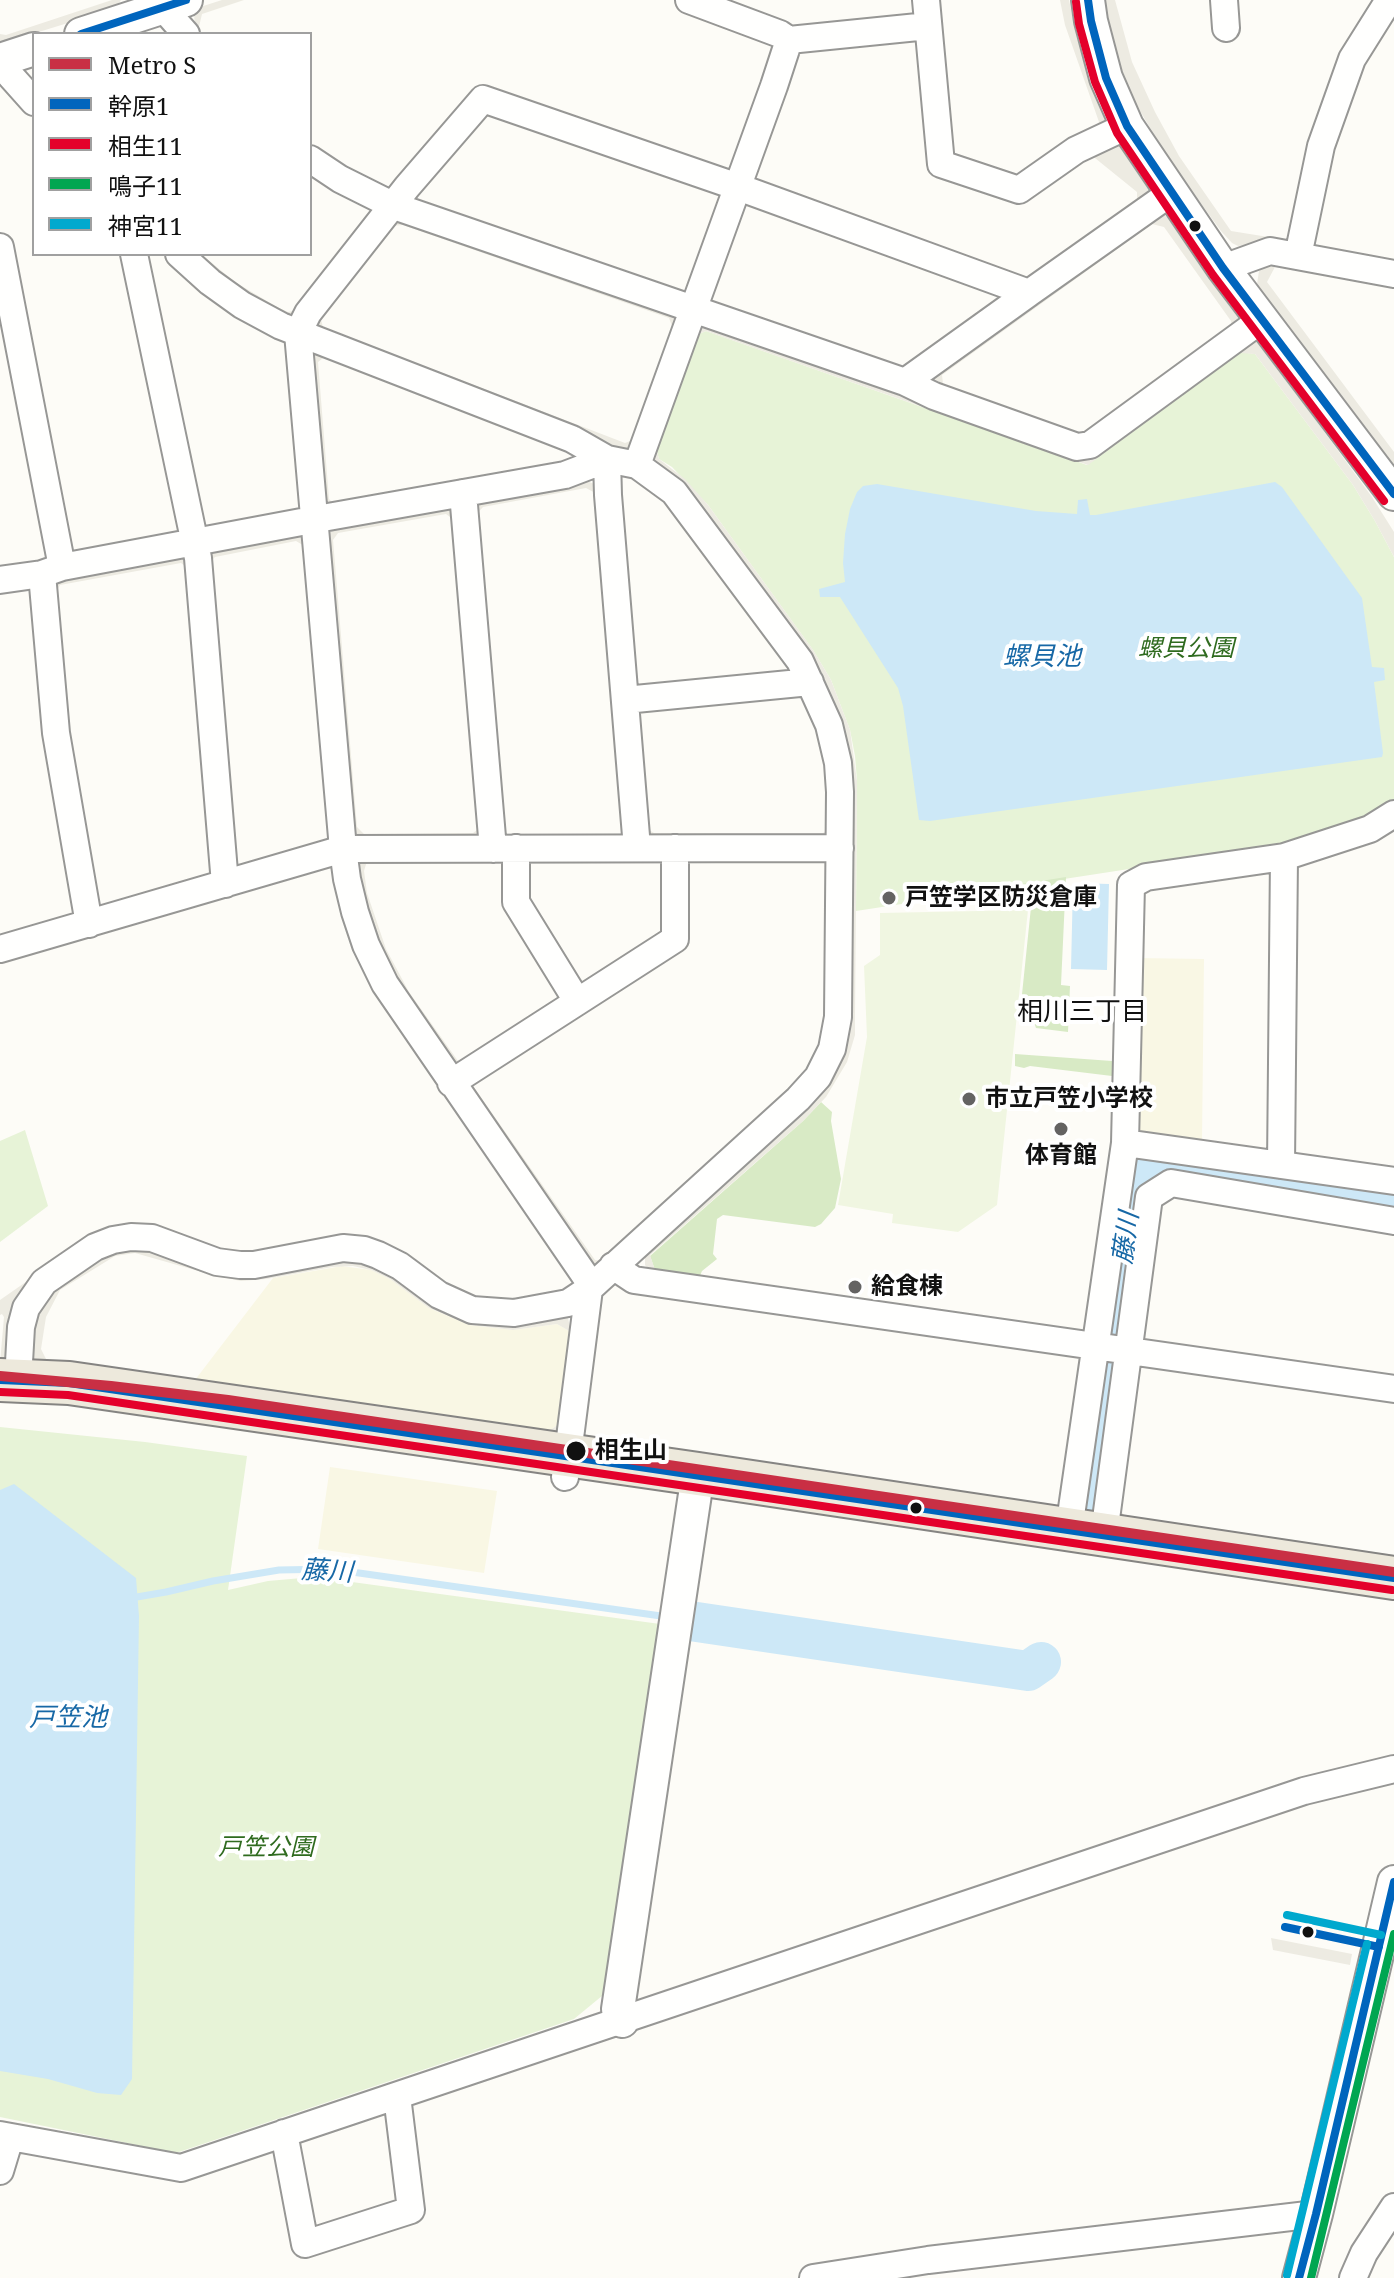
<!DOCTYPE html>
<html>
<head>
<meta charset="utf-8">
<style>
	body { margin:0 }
	#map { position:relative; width:1394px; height:2278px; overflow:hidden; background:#fdfcf7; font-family:"Noto Serif","Noto Sans JP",serif }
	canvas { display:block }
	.legend { position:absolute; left:32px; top:32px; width:280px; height:224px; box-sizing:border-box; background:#fff; border:2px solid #a0a0a0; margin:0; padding:10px 14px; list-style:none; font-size:24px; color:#111 }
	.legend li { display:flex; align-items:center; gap:16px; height:40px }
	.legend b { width:40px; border:2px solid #a0a0a0 }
</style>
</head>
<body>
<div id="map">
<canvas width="1394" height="2278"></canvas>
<ul class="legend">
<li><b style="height:10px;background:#c92f44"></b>Metro S</li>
<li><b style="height:10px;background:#0065bd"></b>幹原1</li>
<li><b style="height:10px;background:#e4002b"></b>相生11</li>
<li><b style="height:10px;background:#00a651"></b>鳴子11</li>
<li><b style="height:10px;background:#00a9ce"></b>神宮11</li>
</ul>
</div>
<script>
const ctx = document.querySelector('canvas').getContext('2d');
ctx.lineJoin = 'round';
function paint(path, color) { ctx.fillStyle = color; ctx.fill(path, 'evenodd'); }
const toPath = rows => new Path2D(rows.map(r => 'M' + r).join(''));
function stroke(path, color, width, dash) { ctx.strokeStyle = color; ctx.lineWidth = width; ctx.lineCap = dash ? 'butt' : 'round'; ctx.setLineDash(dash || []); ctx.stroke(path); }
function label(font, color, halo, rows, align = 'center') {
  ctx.font = font + ' "Noto Serif","Noto Sans JP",serif'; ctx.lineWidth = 8; ctx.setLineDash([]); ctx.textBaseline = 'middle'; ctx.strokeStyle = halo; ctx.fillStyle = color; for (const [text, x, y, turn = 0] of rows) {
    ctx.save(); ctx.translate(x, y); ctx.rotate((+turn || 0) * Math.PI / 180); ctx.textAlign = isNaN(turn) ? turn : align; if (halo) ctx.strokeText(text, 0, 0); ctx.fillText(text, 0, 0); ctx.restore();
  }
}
paint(toPath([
	[1137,958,1204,959,1202,1141,1140,1133,1132,1122],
	[342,1266,371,1270,390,1279,429,1308,470,1325,513,1330,557,1324,571,1332,559,1424,549,1431,195,1380,273,1278],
	[330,1467,497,1491,484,1573,318,1549]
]), '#f9f7e4');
paint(toPath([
	[706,331,1087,465,1240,352,1255,354,1353,485,1375,521,1394,557,1394,804,1372,816,1285,845,856,911,857,781,855,756,850,730,831,680,813,650,708,505,672,467,659,459,656,448,694,336],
	[25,1130,48,1206,0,1242,0,1141],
	[0,1427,145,1442,247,1456,228,1590,268,1581,302,1578,352,1582,660,1624,608,1991,574,2019,176,2153,0,2117]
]), '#e7f3d7');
paint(toPath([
	[1066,877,1061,985,1070,986,1068,1032,1036,1028,1029,1008,1021,1004,1031,907,968,903,966,893],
	[1015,1054,1112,1061,1112,1076,1030,1066,1024,1068,1015,1066],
	[821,1102,832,1112,831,1121,841,1179,835,1208,821,1224,815,1227,723,1215,717,1219,713,1254,717,1259,702,1271,699,1278,656,1273,650,1256,803,1121]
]), '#d8eac5');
paint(toPath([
	[1028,910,997,1205,958,1232,892,1223,893,1214,838,1205,867,1037,864,966,880,955,880,913]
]), '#f0f6e1');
paint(toPath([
	[112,0,121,0,117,6,113,9,0,44,0,34,6,35],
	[222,0,244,0,202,14,198,31,195,25,194,15,197,8],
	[1060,0,1069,0,1074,24,1108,119,1108,122,1092,134,1099,122,1065,25],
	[1102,0,1115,0,1132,62,1155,112,1179,156,1231,231,1287,240,1238,246,1232,243,1221,231,1168,159,1132,97,1114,48],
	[1107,146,1122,146,1150,186,1147,195,1137,203,1137,192,1090,154],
	[1160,213,1172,220,1241,316,1241,320,1232,330,1231,321,1164,227,1152,224,942,375,944,392,932,382,932,376],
	[404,219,674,313,676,321,673,329,669,318,403,225,391,226,396,221],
	[191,254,201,254,235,282,277,307,288,312,297,310,290,317,244,295],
	[1267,265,1276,265,1267,282,1394,452,1394,469,1257,284,1259,271],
	[320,316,323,327,625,443,633,440,628,448,616,448,318,330,315,328],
	[702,324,1081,455,1252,338,1257,340,1372,497,1394,532,1394,557,1375,521,1353,485,1255,354,1240,353,1088,465,706,331,694,336],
	[315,354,327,355,318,362,329,499,336,506,323,502,311,357],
	[656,448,659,459,685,479,708,505,813,650,831,680,850,730,857,781,855,1016,855,1035,847,1062,826,1097,803,1121,650,1255,656,1273,650,1271,645,1265,645,1254,833,1071,844,742,654,465,652,459],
	[587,481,594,484,597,494,586,488,483,507,475,516,475,506,483,500],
	[449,508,454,512,454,520,446,514,338,533,333,540,357,827,364,834,473,833,481,827,481,836,355,837,327,534,335,529],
	[299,534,303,535,306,547,296,541,215,557,208,564,209,552],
	[185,557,189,569,181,563,60,585,54,596,56,581],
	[644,827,654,833,823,833,831,827,830,835,649,838],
	[367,861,364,871,367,893,386,949,409,992,458,1061,468,1064,452,1066,377,948,355,866],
	[475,1076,473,1086,595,1260,604,1261,599,1264,592,1265,467,1088],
	[125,1247,337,1259,379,1265,437,1304,561,1316,568,1318,571,1332,557,1324,513,1330,470,1325,429,1308,390,1279,371,1270,353,1266,332,1267,266,1279,241,1281,216,1276,135,1253,115,1256,60,1290,46,1317,41,1349,47,1361,549,1431,559,1424,555,1435,35,1363,31,1358,31,1327,42,1300,95,1258],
	[33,1277,8,1353,0,1363,4,1317,2,1314,0,1315,0,1300],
	[1118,1507,1124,1515,1394,1555,1394,1565,1120,1521],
	[1271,1938,1352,1954,1350,1965,1273,1950]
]), '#edebe2');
paint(toPath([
	[1275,482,1282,487,1362,598,1372,667,1384,668,1385,680,1374,682,1383,753,1382,757,930,821,919,820,903,706,898,688,840,597,820,597,819,589,845,582,843,563,845,534,850,509,857,492,863,486,877,484,1036,511,1077,514,1078,500,1087,499,1090,515,1096,515],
	[1073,883,1109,884,1107,970,1071,969],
	[14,1484,136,1578,139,1616,132,2079,121,2095,97,2093,48,2079,0,2071,0,1490]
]), '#cde8f7');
stroke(toPath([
	[131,1598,166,1592,213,1581,279,1570,331,1569,661,1616]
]), '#cde8f7', 7);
stroke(toPath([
	[1088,1508,1134,1188,1165,1164,1394,1199],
	[690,1621,1028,1671,1041,1662]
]), '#cde8f7', 40);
const minor = toPath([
	[156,0,186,34],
	[689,0,780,34,789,40,928,26],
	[926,0,941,164,1019,190,1076,150,1127,126],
	[1224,0,1226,28],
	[0,64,34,102],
	[310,159,340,179,394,206,905,382,934,396,1077,447,1090,445,1261,320],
	[0,247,62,567],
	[134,254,198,558,225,884],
	[1298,256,1321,146,1352,59,1389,0],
	[1223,268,1270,251,1394,274],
	[905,382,1029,293],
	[637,465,774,86,789,40],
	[463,493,493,849],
	[42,574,56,733,89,924],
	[0,580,42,574,62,567,328,517,565,475,607,459,608,495,637,848],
	[625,700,810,682],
	[1394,814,1370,829,1284,857,1146,877,1131,885,1125,1143,1394,1181],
	[516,848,516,902,577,1001],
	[0,949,343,849,840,848],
	[451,1083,675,939,675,848],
	[1281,1165,1284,857],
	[613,1266,634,1280,1394,1389],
	[592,1286,385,984,366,945,355,912,347,879,343,849,298,333,308,313,407,187,483,99,738,187,1029,293,1172,192],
	[18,1380,21,1327,26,1308,44,1282,95,1247,113,1240,131,1237,152,1238,217,1262,240,1265,254,1265,343,1248,364,1250,378,1255,400,1266,439,1295,472,1310,514,1313,568,1303,589,1289,798,1099,818,1077,832,1049,838,1017,840,792,838,763,829,725,800,661,674,492,637,465,607,459,572,439,281,326,242,305,210,282,179,254],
	[565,1477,589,1289],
	[1069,1529,1125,1143],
	[1104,1534,1149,1197,1171,1183,1394,1221],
	[284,2133,305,2244,411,2210,397,2096],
	[0,2135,181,2168,1304,1791,1394,1769],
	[0,2171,10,2138],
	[813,2278,928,2260,1316,2214],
	[1353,2278,1364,2253,1394,2207]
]);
const tertiary = toPath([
	[1088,0,1091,21,1106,78,1127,126,1223,268,1394,494],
	[81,34,186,0],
	[0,60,34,49],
	[622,2021,618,2009,698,1474],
	[1299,2278,1316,2214,1394,1882]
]);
const primary = toPath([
	[0,1380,69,1383,698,1474,1394,1578]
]);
stroke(minor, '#979795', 30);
stroke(tertiary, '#979795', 36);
stroke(primary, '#858482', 46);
stroke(minor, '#fffffe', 26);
stroke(tertiary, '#fffffe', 32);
stroke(primary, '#ede9dc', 42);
stroke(toPath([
	[1088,0,1091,21,1106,78,1127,126,1223,268,1394,494],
	[81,34,186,0],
	[0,1380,69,1383,1394,1578],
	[1285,1927,1379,1947],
	[1299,2278,1316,2214,1394,1882]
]), '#0065bd', 8);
stroke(toPath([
	[1076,2,1079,24,1095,82,1117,133,1213,275,1384,501],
	[0,1392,68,1395,1392,1590]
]), '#e4002b', 8);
stroke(toPath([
	[1311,2278,1394,1934]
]), '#00a651', 8);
stroke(toPath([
	[1287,1915,1381,1935],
	[1287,2275,1367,1944]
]), '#00a9ce', 8);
stroke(toPath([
	[0,1376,111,1386,228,1400,1394,1572]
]), '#c92f44', 10);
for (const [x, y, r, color] of [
	[1195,226,7,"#111"],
	[889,898,8,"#646362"],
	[969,1099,8,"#646362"],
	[1061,1129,8,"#646362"],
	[855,1287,8,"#646362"],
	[576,1451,11,"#111"],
	[916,1508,7,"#111"],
	[1308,1932,7,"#111"]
]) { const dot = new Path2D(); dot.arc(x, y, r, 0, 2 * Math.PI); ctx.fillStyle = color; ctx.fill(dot); stroke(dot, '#fff', 3); }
label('italic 24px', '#2f6b1f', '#fff', [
	["螺貝公園",1186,649],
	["戸笠公園",266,1848]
]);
label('bold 24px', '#111', '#fff', [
	["戸笠学区防災倉庫",905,898],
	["市立戸笠小学校",985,1099],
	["体育館",1061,1156,"center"],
	["給食棟",871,1287]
], 'left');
label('bold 24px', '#111', '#fff', [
	["相生山",595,1451]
], 'left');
label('italic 26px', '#1768a6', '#fff', [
	["螺貝池",1042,658],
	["藤川",1127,1238,-82],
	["藤川",327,1572,3],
	["戸笠池",68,1719]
]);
label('26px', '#111', '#fff', [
	["相川三丁目",1082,1013]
]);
</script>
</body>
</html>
